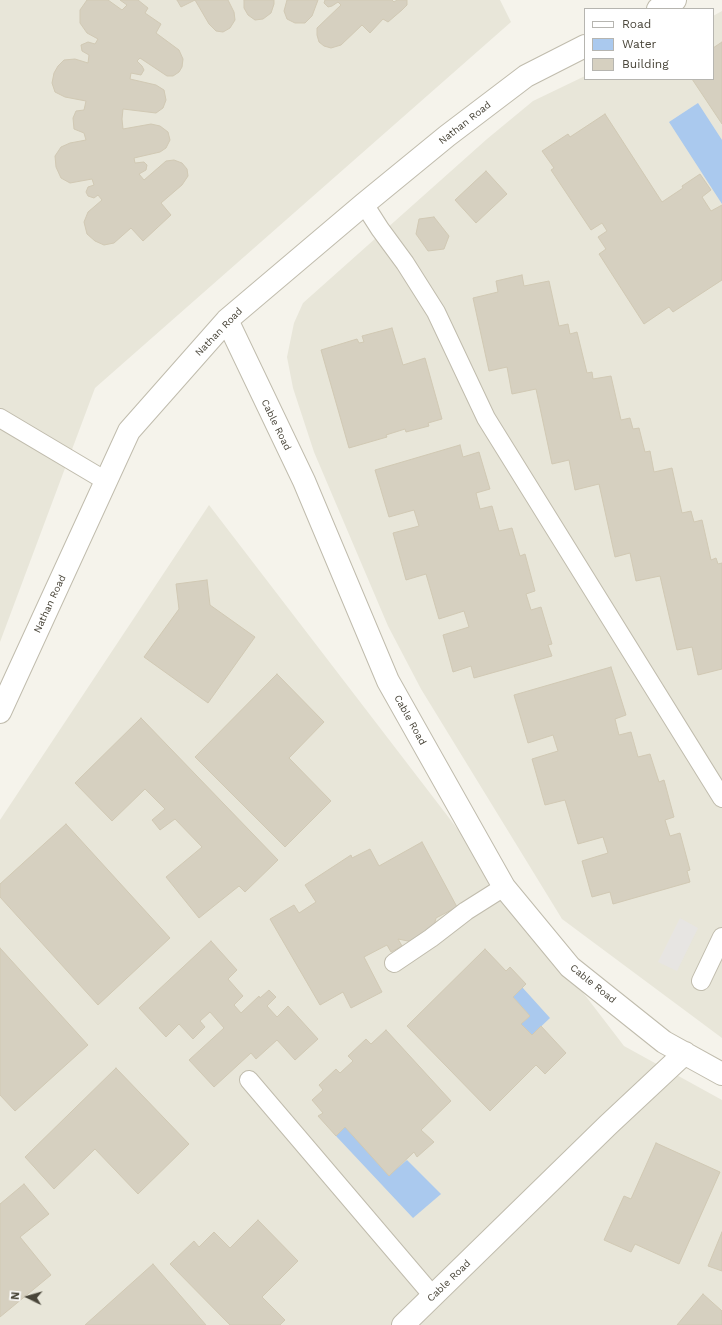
<!DOCTYPE html>
<html>
<head>
<meta charset="utf-8">
<style>
	body { margin:0 }
	#map { position:relative; width:722px; height:1325px; overflow:hidden; background:#f5f3eb; font-family:"Work Sans",sans-serif }
	canvas { display:block }
	.legend { position:absolute; left:584px; top:8px; width:130px; height:72px; box-sizing:border-box; background:#fff; border:1px solid #b6b5b0; margin:0; padding:5px 7px; list-style:none; font-size:12px; color:#494539 }
	.legend li { display:flex; align-items:center; gap:8px; height:20px }
	.legend b { width:20px; border:1px solid #b6b5b0 }
	.north { position:absolute; left:8px; top:1277px; width:40px; height:40px; -webkit-text-stroke:3px #fff; paint-order:stroke; rotate:275deg; font-size:11px; font-weight:700; line-height:16px; text-align:center; color:#494539 }
	.north::after { content:''; display:block; margin:auto; width:14px; height:18px; background:#494539; clip-path:polygon(50% 0,100% 100%,50% 72%,0 100%) }
</style>
</head>
<body>
<div id="map">
<canvas width="722" height="1325"></canvas>
<ul class="legend">
<li><b style="height:5px;background:#fff"></b>Road</li>
<li><b style="height:11px;background:#aac9ee"></b>Water</li>
<li><b style="height:11px;background:#d6d0c0"></b>Building</li>
</ul>
<div class="north">N</div>
</div>
<script>
const ctx = document.querySelector('canvas').getContext('2d');
ctx.lineJoin = 'round';
function paint(path, color) { ctx.fillStyle = color; ctx.fill(path, 'evenodd'); }
const toPath = rows => new Path2D(rows.map(r => 'M' + r).join(''));
function stroke(path, color, width, dash) { ctx.strokeStyle = color; ctx.lineWidth = width; ctx.lineCap = dash ? 'butt' : 'round'; ctx.setLineDash(dash || []); ctx.stroke(path); }
function label(font, color, halo, rows, align = 'center') {
  ctx.font = font + ' "Work Sans",sans-serif'; ctx.lineWidth = 3; ctx.setLineDash([]); ctx.textBaseline = 'middle'; ctx.strokeStyle = halo; ctx.fillStyle = color; for (const [text, x, y, turn = 0] of rows) {
    ctx.save(); ctx.translate(x, y); ctx.rotate((+turn || 0) * Math.PI / 180); ctx.textAlign = isNaN(turn) ? turn : align; if (halo) ctx.strokeText(text, 0, 0); ctx.fillText(text, 0, 0); ctx.restore();
  }
}
paint(toPath([
	[0,0,500,0,511,22,95,388,0,642],
	[722,11,722,1038,562,919,421,689,388,626,314,452,293,388,287,357,294,323,303,303,487,139,533,101,585,76,585,79,713,79,713,16],
	[209,505,624,1046,722,1100,722,1325,0,1325,0,820]
]), '#e8e6d9');
paint(toPath([
	[680,918,698,928,677,971,658,962]
]), '#e7e5e2');
paint(toPath([
	[698,103,722,140,722,204,669,122],
	[522,987,550,1018,532,1035,521,1024,530,1016,513,997],
	[345,1127,389,1175,407,1160,441,1194,413,1218,336,1136]
]), '#aac9ee');
const building = toPath([
	[87,0,108,0,122,10,127,5,120,0,138,0,148,8,145,13,161,24,156,33,179,50,183,59,182,67,179,72,173,76,167,76,140,58,137,61,142,66,144,70,141,75,131,73,130,79,156,85,164,90,166,100,163,108,156,113,123,109,122,119,123,129,151,124,160,126,168,132,170,140,166,148,160,152,134,158,135,163,144,162,147,165,146,170,139,174,144,180,166,161,174,160,182,163,187,169,188,176,182,185,161,203,171,215,143,241,131,228,114,243,104,245,95,241,87,234,84,222,88,212,102,200,98,195,94,198,88,196,86,192,88,187,94,185,92,179,70,183,61,178,56,167,55,156,61,147,70,143,86,140,84,133,74,129,73,118,76,111,84,110,86,101,65,97,55,92,52,83,54,73,58,66,64,60,75,59,88,63,89,55,82,51,81,45,88,42,95,44,98,39,87,33,80,23,80,10,87,0],
	[177,0,195,0,181,7,177,0],
	[195,0,228,0,234,12,235,20,230,28,223,32,216,31,209,24,195,0],
	[244,0,274,0,274,4,271,13,263,19,255,20,248,15,244,8,244,0],
	[287,0,318,0,312,16,305,23,295,23,287,19,284,11,287,0],
	[325,0,392,0,394,2,397,0,407,0,407,5,402,10,388,22,383,19,370,33,362,25,341,45,331,48,324,46,319,42,317,35,317,28,341,5,338,2,332,6,328,7,324,3,325,0],
	[722,42,722,124,692,79,713,79,713,48,722,42],
	[605,114,662,202,683,188,682,186,700,174,711,190,702,197,711,211,722,205,722,280,673,312,669,307,644,324,599,254,606,249,598,237,607,231,602,223,591,230,551,170,554,168,542,151,568,134,570,137,605,114],
	[486,171,507,194,476,223,455,200,486,171],
	[434,217,449,236,444,249,428,251,416,234,419,219,434,217],
	[522,275,524,286,549,281,559,326,568,324,570,334,577,332,587,373,592,372,593,379,611,376,621,420,630,418,633,429,639,428,645,452,650,451,654,472,672,468,682,513,691,511,694,522,702,520,711,560,716,558,718,564,722,563,722,669,698,675,692,647,677,650,660,576,636,581,630,553,615,557,599,484,575,490,569,460,552,464,536,389,512,394,507,367,489,371,473,298,498,292,496,281,522,275],
	[392,328,403,365,425,358,442,419,428,423,429,426,406,432,405,429,386,435,387,437,349,448,321,350,357,339,359,343,364,342,362,336,392,328],
	[460,445,463,457,479,452,490,489,476,493,480,509,492,506,499,531,512,528,520,556,525,554,535,591,526,594,531,610,541,607,552,644,548,645,552,656,474,678,471,666,453,672,443,635,469,627,464,611,439,619,426,574,406,580,393,533,419,526,414,510,389,517,375,470,460,445],
	[207,580,210,605,255,637,208,703,144,657,179,609,176,584,207,580],
	[611,667,626,715,615,719,619,735,631,732,638,757,650,754,659,782,664,780,674,817,665,820,670,836,680,833,690,870,687,871,690,882,613,904,610,892,592,897,582,861,608,853,603,837,578,844,565,800,545,805,532,759,558,751,553,735,528,743,514,695,611,667],
	[277,674,324,722,289,758,331,801,285,847,195,757,277,674],
	[141,718,278,860,245,892,239,886,199,918,166,877,202,847,175,819,160,830,152,820,165,809,145,789,112,821,75,783,141,718],
	[66,824,170,938,98,1005,0,897,0,884,66,824],
	[422,842,457,907,436,918,432,934,418,943,398,939,402,946,391,952,387,945,364,957,382,992,351,1008,343,992,320,1005,270,919,294,905,299,913,316,902,305,885,351,855,352,858,370,849,379,866,422,842],
	[211,941,237,970,228,979,243,996,234,1005,241,1013,259,996,260,998,269,990,276,997,267,1006,277,1017,288,1006,318,1039,295,1060,277,1040,256,1059,251,1053,214,1087,189,1060,224,1028,210,1012,200,1021,205,1027,193,1039,179,1024,166,1037,139,1008,211,941],
	[0,948,88,1045,15,1111,0,1095,0,948],
	[485,949,506,971,510,967,526,984,513,997,530,1016,521,1024,532,1035,541,1026,566,1053,545,1074,536,1065,490,1111,407,1026,485,949],
	[386,1030,451,1101,421,1130,434,1142,417,1157,414,1152,389,1176,345,1127,336,1136,318,1116,323,1113,312,1100,323,1090,319,1085,336,1069,340,1073,353,1061,348,1056,366,1039,371,1044,386,1030],
	[116,1068,189,1144,138,1194,95,1149,54,1189,25,1157,116,1068],
	[656,1143,720,1172,679,1264,635,1244,631,1252,604,1240,624,1196,631,1199,656,1143],
	[24,1184,49,1214,20,1237,51,1275,0,1317,0,1204,24,1184],
	[258,1220,298,1261,262,1297,285,1320,280,1325,230,1325,170,1264,194,1241,199,1247,214,1232,230,1248,258,1220],
	[722,1232,722,1271,708,1266,722,1232],
	[153,1264,206,1325,85,1325,153,1264],
	[703,1294,722,1311,722,1325,677,1325,703,1294]
]);
paint(building, '#d6d0c0');
stroke(building, '#d1c9b4', 1);
const service = toPath([
	[364,204,380,229,405,263,436,312,486,418,722,798],
	[0,418,106,481],
	[394,963,431,938,466,911,504,887],
	[701,981,722,937],
	[249,1080,433,1296]
]);
const minor = toPath([
	[658,9,675,0],
	[227,320,304,481,388,681,504,887,570,967,664,1042,722,1074],
	[0,712,129,431,227,320,364,204,447,136,526,76,585,46],
	[403,1325,608,1125,685,1053]
]);
stroke(service, '#c0bcad', 20);
stroke(minor, '#c0bcad', 24);
stroke(service, '#fff', 18);
stroke(minor, '#fff', 22);
label('10px', '#494539', '#fff', [
	["Nathan Road",465,123,-38],
	["Nathan Road",219,332,-46],
	["Cable Road",276,425,64],
	["Nathan Road",50,604,-65],
	["Cable Road",410,720,61],
	["Cable Road",593,984,39],
	["Cable Road",449,1281,-44]
]);
</script>
</body>
</html>
